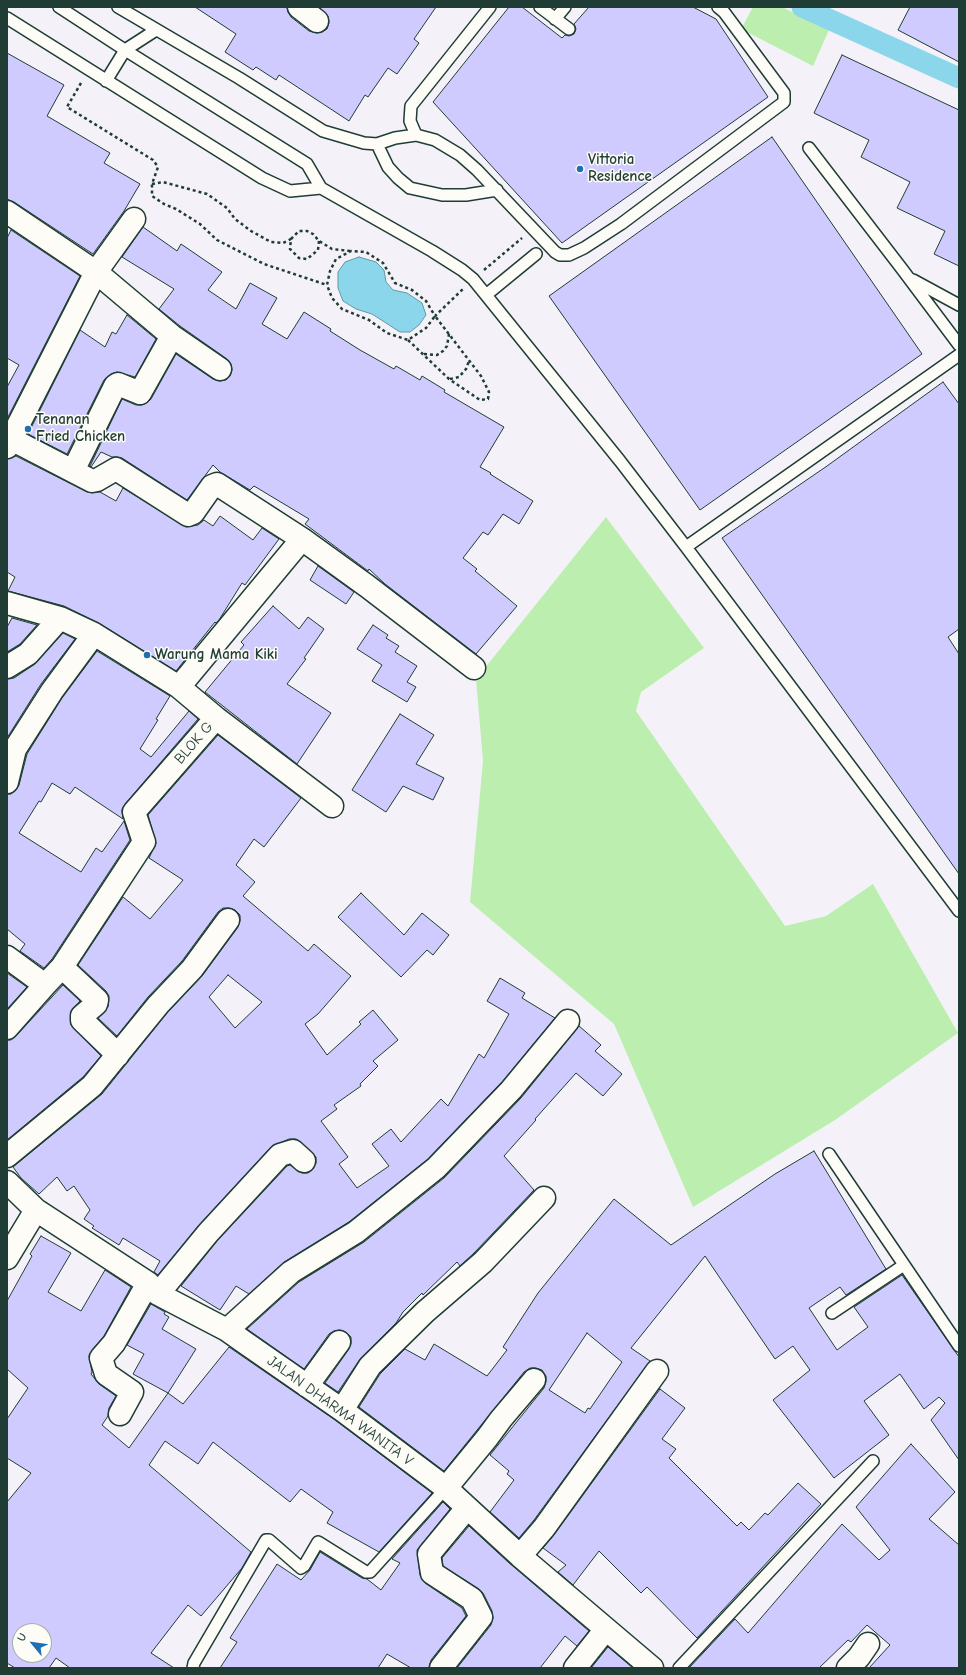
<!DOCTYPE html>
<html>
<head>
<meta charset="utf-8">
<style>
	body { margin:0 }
	#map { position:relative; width:966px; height:1675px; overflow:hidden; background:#f4f2f8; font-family:"Comic Neue",sans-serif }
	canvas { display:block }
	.frame { position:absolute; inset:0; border:8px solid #1f3d34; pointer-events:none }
	.north { position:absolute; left:12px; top:1623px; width:40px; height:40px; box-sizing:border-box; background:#fdfcf7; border:1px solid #a4b0a9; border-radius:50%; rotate:299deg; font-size:11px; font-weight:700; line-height:16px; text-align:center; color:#1f3d34 }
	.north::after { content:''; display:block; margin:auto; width:14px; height:18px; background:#1f6fb2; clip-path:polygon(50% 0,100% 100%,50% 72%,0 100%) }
</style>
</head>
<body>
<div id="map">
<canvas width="966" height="1675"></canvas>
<div class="frame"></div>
<div class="north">U</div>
</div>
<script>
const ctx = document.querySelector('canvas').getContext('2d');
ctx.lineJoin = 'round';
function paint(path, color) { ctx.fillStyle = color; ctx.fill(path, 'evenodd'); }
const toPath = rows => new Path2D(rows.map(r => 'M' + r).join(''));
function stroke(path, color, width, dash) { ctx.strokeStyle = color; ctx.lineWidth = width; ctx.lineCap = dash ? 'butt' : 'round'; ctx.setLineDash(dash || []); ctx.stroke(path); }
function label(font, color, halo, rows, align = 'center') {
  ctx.font = font + ' "Comic Neue",sans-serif'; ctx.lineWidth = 3; ctx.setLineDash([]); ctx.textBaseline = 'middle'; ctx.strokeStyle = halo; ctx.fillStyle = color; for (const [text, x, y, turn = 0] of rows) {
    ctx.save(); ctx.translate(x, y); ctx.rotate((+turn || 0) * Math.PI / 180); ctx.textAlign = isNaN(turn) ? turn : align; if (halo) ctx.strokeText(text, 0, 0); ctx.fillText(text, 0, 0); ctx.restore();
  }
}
paint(toPath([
	[753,7,782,7,829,30,813,66,741,29],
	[606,517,704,648,641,692,636,711,785,926,826,916,873,884,958,1033,835,1120,693,1207,614,1024,470,902,483,761,476,679]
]), '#bcefaf');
const water = toPath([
	[359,257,376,262,384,270,386,282,393,290,407,293,422,303,426,315,419,325,410,332,400,332,372,314,356,309,343,301,338,288,338,272,345,262,359,257]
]);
paint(water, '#8bd6eb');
stroke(water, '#6099a2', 1);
stroke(toPath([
	[802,7,959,78]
]), '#8bd6eb', 21);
const building = toPath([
	[195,7,287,7,288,12,291,17,309,31,316,33,322,32,327,29,329,23,328,16,319,7,436,7,414,39,419,43,397,74,388,68,368,97,365,95,349,121,279,75,276,80,256,67,253,70,225,52,236,34,195,7],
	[509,7,522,7,562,38,565,35,569,36,574,34,576,29,574,24,589,7,693,7,716,19,768,97,562,243,433,102,509,7],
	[910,7,959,7,959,62,898,30,910,7],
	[7,53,64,85,47,116,110,153,104,163,140,184,124,211,93,254,14,202,7,199,7,53],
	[842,55,959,110,959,266,934,254,945,231,897,208,910,182,861,157,869,140,814,113,842,55],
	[772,137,922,354,700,510,549,296,772,137],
	[143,227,177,251,181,244,222,272,208,290,236,309,250,283,277,298,262,324,287,339,304,312,331,329,330,331,360,350,394,369,396,366,420,380,422,376,445,390,444,392,504,427,480,467,491,473,490,474,533,501,519,524,503,514,488,535,483,532,463,558,477,569,475,571,517,606,476,654,385,584,369,569,368,571,305,524,309,519,254,486,250,490,220,472,213,465,187,500,122,458,117,457,112,457,101,452,91,467,90,466,122,399,136,405,142,405,147,403,151,399,176,354,213,379,219,381,226,380,230,376,232,370,231,364,227,359,180,326,159,309,174,289,122,257,143,227],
	[11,230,80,276,7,419,7,387,19,365,7,358,7,238,11,230],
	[127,315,156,339,135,377,117,372,111,374,104,380,67,454,28,434,80,330,105,347,112,332,116,334,127,315],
	[943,382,959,404,959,629,948,637,959,654,959,874,722,538,827,466,943,382],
	[16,456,87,492,100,492,116,501,123,488,186,527,198,525,204,520,213,526,220,516,253,540,262,528,279,539,245,585,242,583,219,620,216,623,215,622,176,671,99,623,64,606,8,591,15,577,7,572,7,459,16,456],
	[318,566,354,592,346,604,310,580,318,566],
	[273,606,299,629,308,617,324,629,304,658,306,659,287,684,331,713,297,764,205,692,244,645,241,642,273,606],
	[12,618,37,625,20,644,7,652,7,627,12,618],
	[373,625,388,635,386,638,399,646,395,652,417,666,407,682,416,687,407,702,372,681,382,665,357,649,373,625],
	[63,633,75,639,41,684,7,738,7,679,14,678,35,664,63,633],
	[97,651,170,696,156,719,158,720,140,749,151,757,189,711,198,719,125,804,122,810,123,819,75,787,70,794,52,783,41,802,39,801,19,833,81,872,96,848,102,852,124,821,130,840,52,959,44,968,20,951,25,944,7,929,7,794,11,794,16,790,19,785,27,754,62,698,97,651],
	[400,714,434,735,416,764,444,778,433,800,403,786,386,812,352,790,400,714],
	[218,735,301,798,264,847,254,839,236,865,255,882,243,896,308,951,314,944,351,976,318,1014,305,1024,327,1055,361,1024,359,1022,373,1010,398,1040,373,1061,378,1066,360,1084,361,1086,334,1105,337,1109,321,1121,348,1157,339,1164,357,1188,389,1166,372,1144,391,1129,401,1142,441,1099,448,1106,479,1054,484,1058,509,1014,487,1001,500,978,525,993,522,998,555,1018,502,1082,428,1159,349,1222,283,1263,249,1294,236,1286,220,1310,181,1286,217,1241,287,1166,290,1165,302,1173,308,1173,313,1169,316,1163,316,1157,301,1142,296,1139,289,1139,271,1147,199,1225,158,1275,154,1272,160,1261,123,1238,119,1245,92,1228,94,1226,84,1219,90,1210,74,1186,67,1191,57,1177,39,1194,21,1178,13,1167,102,1094,167,1013,202,976,238,927,240,921,240,915,235,910,229,908,223,908,218,912,182,961,148,997,117,1036,98,1018,108,1007,109,996,106,991,78,965,123,897,150,919,183,880,149,858,156,843,148,815,218,735],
	[228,975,262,1002,235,1028,209,997,228,975],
	[361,893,404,935,422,913,449,935,433,955,427,950,401,977,338,917,361,893],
	[7,973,27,987,7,1009,7,973],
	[63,985,80,1001,71,1011,71,1025,101,1056,83,1077,7,1140,7,1040,11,1040,16,1036,63,985],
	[579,1026,601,1045,595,1051,622,1074,603,1096,576,1073,535,1119,536,1120,504,1156,534,1190,474,1253,460,1266,457,1262,423,1295,422,1293,403,1312,396,1323,360,1359,338,1392,325,1383,349,1349,351,1344,351,1337,346,1332,340,1330,334,1331,329,1334,304,1369,247,1329,299,1282,364,1242,444,1178,521,1098,579,1026],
	[814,1151,886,1269,846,1295,840,1287,809,1308,837,1350,868,1327,854,1307,902,1275,959,1357,959,1460,931,1420,945,1403,939,1397,924,1409,900,1374,864,1401,889,1435,834,1478,773,1400,810,1370,793,1346,775,1359,705,1256,631,1348,650,1361,534,1520,519,1538,490,1512,514,1480,507,1474,509,1471,490,1455,544,1388,546,1382,546,1376,542,1370,536,1368,530,1368,524,1372,444,1471,359,1407,380,1374,405,1349,425,1360,434,1344,487,1376,507,1350,503,1347,538,1293,614,1199,671,1245,775,1174,814,1151],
	[587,1333,622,1362,590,1409,588,1408,585,1413,549,1390,587,1333],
	[41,1236,71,1253,48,1292,81,1311,105,1270,131,1287,104,1336,92,1350,89,1356,92,1372,91,1374,99,1384,116,1396,109,1408,108,1416,102,1425,129,1448,168,1393,183,1404,229,1347,335,1420,432,1493,379,1552,327,1523,333,1512,301,1489,290,1502,213,1442,198,1464,165,1441,149,1465,251,1552,242,1568,201,1616,188,1605,151,1653,174,1668,70,1668,56,1658,49,1668,15,1668,7,1663,7,1502,31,1473,7,1458,7,1419,28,1388,7,1369,7,1301,32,1256,30,1254,41,1236],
	[20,1631,44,1631,44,1655,20,1655,20,1631],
	[151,1304,165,1312,164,1314,169,1317,162,1329,196,1349,168,1393,133,1374,144,1354,127,1345,151,1304],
	[660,1389,685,1408,662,1439,676,1449,669,1458,737,1526,741,1522,749,1530,765,1513,768,1515,798,1483,821,1504,697,1638,647,1587,641,1593,599,1551,573,1585,558,1572,566,1565,543,1548,554,1535,660,1389],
	[911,1444,955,1492,929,1519,959,1545,959,1668,869,1668,890,1645,867,1625,851,1642,848,1640,819,1668,689,1668,735,1619,748,1633,842,1524,879,1560,890,1550,856,1507,911,1444],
	[443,1502,450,1509,417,1550,420,1575,425,1583,462,1608,466,1616,431,1660,429,1668,411,1668,387,1654,378,1668,220,1668,237,1642,230,1638,277,1564,301,1580,310,1570,320,1552,362,1578,367,1579,381,1590,400,1563,392,1559,443,1502],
	[469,1526,508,1562,589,1631,577,1646,565,1636,540,1668,457,1668,491,1625,493,1618,492,1611,483,1593,479,1589,443,1566,442,1558,469,1526],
	[608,1647,633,1668,591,1668,608,1647]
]);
paint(building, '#d0cbfe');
stroke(building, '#1f3d34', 1);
const lane = toPath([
	[59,7,125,50,307,164,321,188,432,251,462,270,473,279,620,461,686,547,959,911],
	[118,7,239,78,323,131,364,143,377,144,395,138,416,135,435,140,460,155,477,170,555,252,560,255,569,255,584,248,621,224,784,102,784,93,724,12,718,7],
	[540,7,569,29],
	[7,18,262,178,290,191,321,188],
	[555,19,565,7],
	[106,81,125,50,156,30],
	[416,135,410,121,411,106,490,7],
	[377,144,388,167,398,178,410,188,442,195,466,195,497,190],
	[809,148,902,269,959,345],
	[913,280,959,305],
	[486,295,536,254],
	[686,547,959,355],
	[829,1154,959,1346],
	[832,1313,904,1265],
	[193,1668,194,1663,266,1540,269,1540,301,1568,304,1566,318,1542,366,1572,370,1572,446,1488],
	[679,1668,873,1461]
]);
const street = toPath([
	[299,7,317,21],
	[7,212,96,272,172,336,220,369],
	[11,439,92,481,97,480,116,469,188,515,193,513,212,486,217,484,302,539,367,586,474,668],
	[7,447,96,272,134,219],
	[73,471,115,386,118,384,140,393,172,336],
	[7,603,60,618,94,634,179,687,216,718,134,812,144,842,62,967],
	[7,667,28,654,60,618],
	[179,687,302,539],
	[216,718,332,806],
	[7,782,15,749,52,691,94,634],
	[7,957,45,985,62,967,97,1000,96,1004,82,1016,82,1020,118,1055],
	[7,1028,45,985],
	[7,1156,92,1086,158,1005,192,969,228,920],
	[7,1182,36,1210,148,1283,158,1294,227,1330,244,1342,342,1410,446,1488,520,1556,652,1668],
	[7,1258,36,1210],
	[158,1294,208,1233,280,1155,293,1151,304,1161],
	[227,1330,291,1272,356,1232,436,1168,511,1090,568,1021],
	[307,1386,339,1342],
	[342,1410,370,1366,425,1312,483,1262,544,1198],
	[120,1414,132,1392,106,1374,101,1358,114,1343,148,1283],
	[446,1488,487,1438,501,1419,534,1380],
	[520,1556,544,1528,657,1371],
	[441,1668,481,1617,472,1599,432,1573,429,1554,467,1508],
	[575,1668,606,1629],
	[848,1668,859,1657,868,1644]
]);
stroke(lane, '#1f3d34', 14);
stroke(street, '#1f3d34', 25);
stroke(toPath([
	[81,83,67,107,153,160,158,167,152,184,152,196,164,204,176,209,200,224,217,240,264,264,327,285],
	[152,184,163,182,207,194,227,208,235,219,251,231,271,242,283,243,291,239],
	[319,241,318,250,307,259,299,258,290,249,291,239,299,231,307,231,313,234,319,241,332,249,350,251],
	[484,270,522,238],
	[408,340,449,379,480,400,488,399,489,392,481,376,435,316,426,328,408,340,387,333,369,320,342,309,332,298,327,285,330,271,336,259,351,251,366,252,383,263,395,283,412,290,426,301,435,316,463,289],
	[424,354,437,355,443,351,447,346,449,334],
	[450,379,459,377,466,369,469,361]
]), '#1f3d34', 2.5, [3, 3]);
stroke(lane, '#fdfcf7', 11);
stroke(street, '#fdfcf7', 22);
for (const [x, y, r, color] of [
	[580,169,4,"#1f6fb2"],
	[28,429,4,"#1f6fb2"],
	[147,655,4,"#1f6fb2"]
]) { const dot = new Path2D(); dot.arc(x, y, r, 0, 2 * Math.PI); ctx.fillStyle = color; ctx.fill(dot); stroke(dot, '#fdfcf7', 1.5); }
label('bold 15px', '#1f3d34', '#fdfcf7', [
	["Vittoria",588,160],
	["Residence",588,177],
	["Tenanan",36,420],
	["Fried Chicken",36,437],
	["Warung Mama Kiki",155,655]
], 'left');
label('15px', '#1f3d34', '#fdfcf7', [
	["BLOK G",194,743,-49],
	["JALAN DHARMA WANITA V",340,1411,36]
]);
</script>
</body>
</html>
